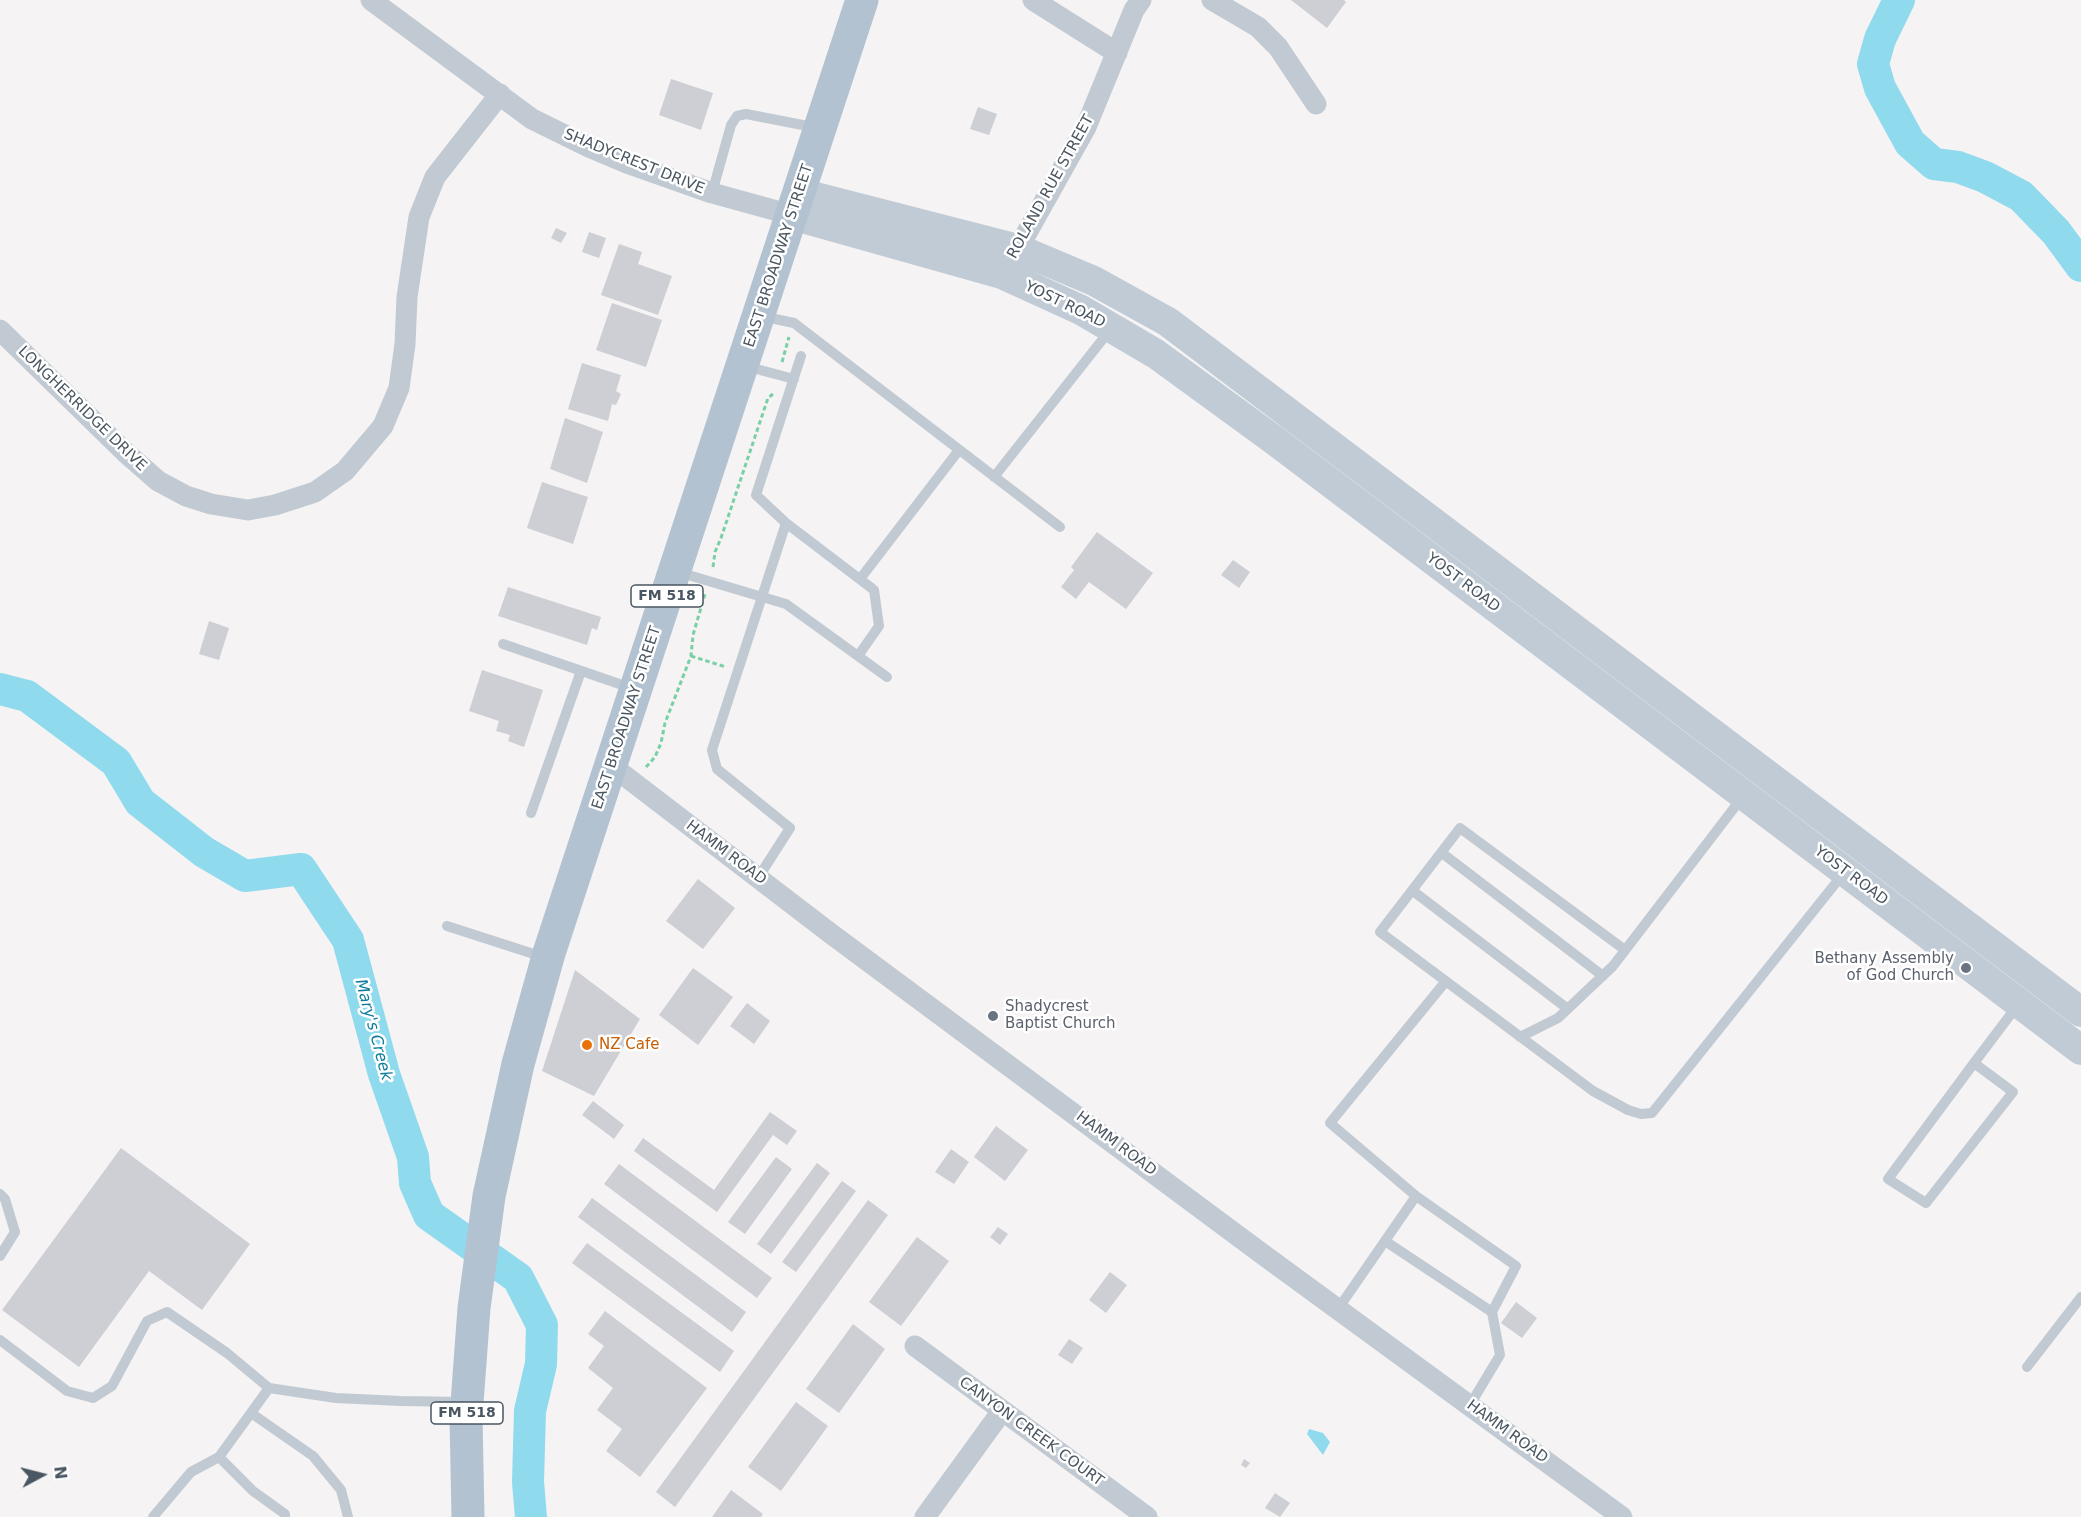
<!DOCTYPE html>
<html>
<head>
<meta charset="utf-8">
<style>
	body { margin:0 }
	#map { position:relative; width:2081px; height:1517px; overflow:hidden; background:#f5f3f3; font-family:"DejaVu Sans",sans-serif }
	canvas { display:block }
	.north { position:absolute; left:12px; top:1445px; width:60px; height:60px; -webkit-text-stroke:4px #fff; paint-order:stroke; rotate:83deg; font-size:16px; font-weight:700; line-height:24px; text-align:center; color:#4a5661 }
	.north::after { content:''; display:block; margin:auto; width:21px; height:27px; background:#4a5661; clip-path:polygon(50% 0,100% 100%,50% 72%,0 100%) }
</style>
</head>
<body>
<div id="map">
<canvas width="2081" height="1517"></canvas>
<div class="north">N</div>
</div>
<script>
const ctx = document.querySelector('canvas').getContext('2d');
ctx.lineJoin = 'round';
function paint(path, color) { ctx.fillStyle = color; ctx.fill(path, 'evenodd'); }
const toPath = rows => new Path2D(rows.map(r => 'M' + r).join(''));
function stroke(path, color, width, dash) { ctx.strokeStyle = color; ctx.lineWidth = width; ctx.lineCap = dash ? 'butt' : 'round'; ctx.setLineDash(dash || []); ctx.stroke(path); }
function label(font, color, halo, rows, align = 'center') {
  ctx.font = font + ' "DejaVu Sans",sans-serif'; ctx.lineWidth = 5; ctx.setLineDash([]); ctx.textBaseline = 'middle'; ctx.strokeStyle = halo; ctx.fillStyle = color; for (const [text, x, y, turn = 0] of rows) {
    ctx.save(); ctx.translate(x, y); ctx.rotate((+turn || 0) * Math.PI / 180); ctx.textAlign = isNaN(turn) ? turn : align; if (halo) ctx.strokeText(text, 0, 0); ctx.fillText(text, 0, 0); ctx.restore();
  }
}
paint(toPath([
	[1309,1429,1323,1433,1330,1442,1323,1455,1307,1434]
]), '#90daee');
stroke(toPath([
	[1899,0,1880,39,1873,64,1880,88,1910,143,1934,164,1958,167,1985,177,2021,196,2056,232,2081,266],
	[0,689,27,696,116,762,140,802,204,852,245,876,301,869,348,940,384,1074,413,1157,415,1183,429,1215,518,1278,542,1325,541,1364,530,1411,528,1482,531,1517]
]), '#90daee', 32);
paint(toPath([
	[1291,0,1344,0,1346,2,1327,28],
	[671,79,713,93,701,130,659,115],
	[978,107,997,114,989,135,970,129],
	[556,228,567,233,561,243,551,238],
	[589,232,606,238,599,258,582,252],
	[619,244,642,252,638,264,672,276,658,315,601,295],
	[612,303,662,320,646,367,596,350],
	[582,363,621,375,616,391,621,394,616,405,612,404,608,421,568,409],
	[565,418,603,432,587,483,550,469],
	[542,482,588,497,573,544,527,528],
	[1097,532,1153,573,1126,609,1089,582,1076,599,1061,587,1074,570,1071,567],
	[1233,560,1250,572,1239,588,1221,575],
	[508,587,601,617,597,630,592,628,587,645,498,616],
	[209,621,229,628,219,660,199,654],
	[482,670,543,690,524,747,508,741,510,735,496,731,499,721,469,711],
	[698,879,735,908,703,949,666,921],
	[693,968,733,997,698,1045,659,1015],
	[575,970,640,1019,594,1096,542,1071],
	[747,1003,770,1021,754,1044,730,1026],
	[593,1101,624,1125,614,1139,582,1115],
	[770,1112,797,1131,787,1145,773,1135,717,1212,634,1151,643,1138,714,1190],
	[996,1126,1028,1150,1005,1181,974,1157],
	[121,1148,250,1244,202,1310,149,1271,79,1367,2,1310],
	[951,1149,969,1162,954,1184,935,1172],
	[776,1157,792,1169,745,1234,728,1222],
	[817,1163,830,1173,771,1254,757,1244],
	[619,1164,772,1278,757,1298,604,1184],
	[842,1181,856,1191,796,1272,782,1262],
	[592,1198,746,1312,732,1332,578,1217],
	[868,1200,888,1215,675,1507,656,1492],
	[998,1227,1008,1234,1000,1245,990,1237],
	[917,1237,949,1261,901,1326,869,1302],
	[587,1243,734,1351,720,1372,572,1263],
	[1110,1272,1127,1285,1106,1313,1089,1300],
	[1516,1302,1537,1318,1522,1338,1501,1323],
	[605,1311,707,1388,640,1477,606,1451,622,1429,597,1410,613,1388,588,1368,604,1346,588,1334],
	[853,1324,885,1349,839,1413,806,1389],
	[1069,1339,1083,1348,1072,1364,1058,1355],
	[796,1402,828,1426,781,1491,748,1467],
	[1244,1459,1250,1463,1246,1468,1241,1465],
	[731,1490,763,1514,761,1517,712,1517],
	[1275,1493,1290,1503,1280,1517,1265,1508]
]), '#cdcfd5');
stroke(toPath([
	[782,362,789,337],
	[713,567,715,552,721,538,768,398,773,394],
	[691,656,726,667],
	[646,767,655,757,661,743,665,723,691,656,693,635,705,594]
]), '#7ad0a6', 3, [4.5, 3]);
stroke(toPath([
	[712,193,731,125,737,116,746,114,818,128],
	[761,316,794,323,1060,527],
	[801,356,756,495,786,523,874,590,879,626,858,656],
	[745,366,794,379],
	[994,477,1110,330],
	[678,572,786,604,887,677],
	[860,579,959,450],
	[503,644,634,689],
	[531,813,581,671],
	[1442,853,1603,976],
	[758,878,790,828,717,769,712,750,786,523],
	[1413,891,1568,1009],
	[447,926,543,957],
	[1625,950,1460,828,1380,932,1593,1091,1628,1110,1641,1114,1652,1113,1843,874],
	[1520,1037,1558,1018,1613,966,1744,795],
	[1974,1063,2013,1092,1926,1203,1888,1179,1974,1063,2017,1006],
	[0,1194,5,1199,15,1232,0,1256],
	[1385,1241,1492,1312,1516,1266,1416,1196],
	[1338,1309,1416,1196,1330,1123,1446,981],
	[0,1340,67,1391,93,1398,112,1386,147,1321,167,1312,227,1353,269,1388,336,1398,401,1401,464,1402],
	[2027,1367,2081,1297],
	[1470,1405,1500,1355,1492,1312],
	[251,1413,313,1456,341,1490,348,1517],
	[219,1457,253,1491,285,1514,285,1517],
	[153,1517,191,1472,219,1457,269,1388]
]), '#c1cad2', 10);
stroke(toPath([
	[371,0,532,119,589,147,627,163,712,193,792,215],
	[1033,0,1117,53],
	[1212,0,1258,27,1278,47,1316,104],
	[1011,261,1086,127,1134,10,1141,0],
	[0,330,126,453,158,481,186,496,211,504,248,510,275,505,315,492,345,471,383,426,399,388,405,344,407,297,419,217,435,177,500,94],
	[612,766,830,933,1265,1256,1622,1517],
	[915,1346,1147,1517],
	[925,1517,1002,1411]
]), '#c1cad2', 21);
stroke(toPath([
	[800,193,1018,249,1094,281,1168,322,2081,1012],
	[792,215,1002,274,1081,310,1156,354,1274,440,2081,1050]
]), '#c1cbd6', 30);
stroke(toPath([
	[468,1517,466,1417,474,1308,489,1196,518,1064,549,953,862,0]
]), '#b3c2d1', 33);
for (const [x, y, r, color] of [
	[1966,968,6,"#6b7280"],
	[993,1016,6,"#6b7280"],
	[587,1045,6,"#e8710a"]
]) { const dot = new Path2D(); dot.arc(x, y, r, 0, 2 * Math.PI); ctx.fillStyle = color; ctx.fill(dot); stroke(dot, '#fff', 2); }
for (const [x, y, w] of [
	[667,596,72],
	[467,1413,72]
]) { const box = new Path2D(); box.roundRect(x - w / 2, y - 11, w, 22, 4.5); ctx.fillStyle = '#fff'; ctx.fill(box); stroke(box, '#4a5661', 1.5); }
label('bold 14px', '#4a5661', null, [
	["FM 518",667,596],
	["FM 518",467,1413]
]);
label('15px', '#4a5661', '#fff', [
	["SHADYCREST DRIVE",634,162,22],
	["ROLAND RUE STREET",1051,187,-61],
	["EAST BROADWAY STREET",779,256,-72],
	["YOST ROAD",1065,305,26],
	["LONGHERRIDGE DRIVE",82,409,44],
	["YOST ROAD",1463,583,37],
	["EAST BROADWAY STREET",627,718,-72],
	["HAMM ROAD",726,853,37],
	["YOST ROAD",1851,876,37],
	["HAMM ROAD",1116,1144,37],
	["CANYON CREEK COURT",1031,1432,36],
	["HAMM ROAD",1507,1432,36]
]);
label('15px', '#5b616d', '#fff', [
	["Bethany Assembly",1954,959],
	["of God Church",1954,976],
	["Shadycrest",1005,1007,"left"],
	["Baptist Church",1005,1024,"left"]
], 'right');
label('15px', '#c56008', '#fff', [
	["NZ Cafe",599,1045]
], 'left');
label('italic 16px', '#0c7c9b', '#fff', [
	["Mary's Creek",373,1030,75]
]);
</script>
</body>
</html>
